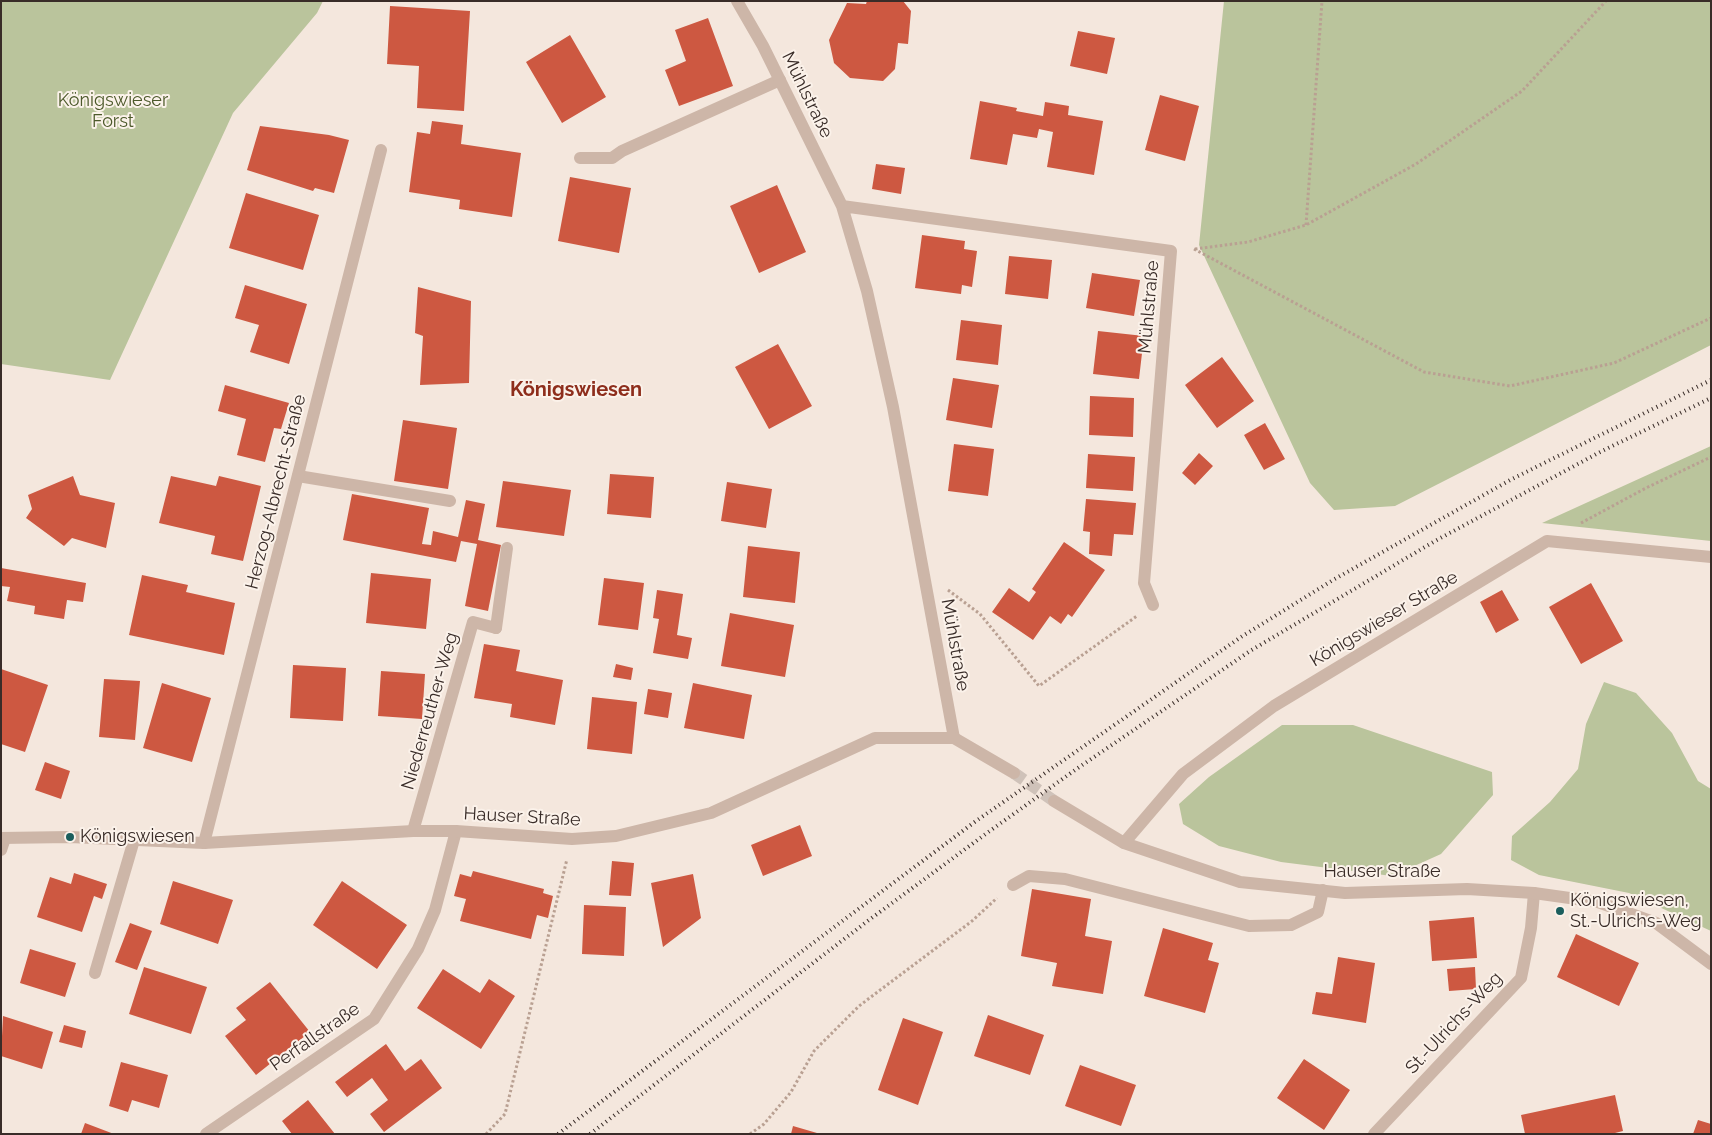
<!DOCTYPE html>
<html>
<head>
<meta charset="utf-8">
<style>
	body { margin:0 }
	#map { position:relative; width:1712px; height:1135px; overflow:hidden; background:#f4e7dd; font-family:Raleway,sans-serif }
	canvas { display:block }
	.frame { position:absolute; inset:0; border:2px solid #392c28; pointer-events:none }
</style>
</head>
<body>
<div id="map">
<canvas width="1712" height="1135"></canvas>
<div class="frame"></div>
</div>
<script>
const ctx = document.querySelector('canvas').getContext('2d');
ctx.lineJoin = 'round';
function paint(path, color) { ctx.fillStyle = color; ctx.fill(path, 'evenodd'); }
const toPath = rows => new Path2D(rows.map(r => 'M' + r).join(''));
function stroke(path, color, width, dash) { ctx.strokeStyle = color; ctx.lineWidth = width; ctx.lineCap = dash ? 'butt' : 'round'; ctx.setLineDash(dash || []); ctx.stroke(path); }
function label(font, color, halo, rows, align = 'center') {
  ctx.font = font + ' Raleway,sans-serif'; ctx.lineWidth = 4; ctx.setLineDash([]); ctx.textBaseline = 'middle'; ctx.strokeStyle = halo; ctx.fillStyle = color; for (const [text, x, y, turn = 0] of rows) {
    ctx.save(); ctx.translate(x, y); ctx.rotate((+turn || 0) * Math.PI / 180); ctx.textAlign = isNaN(turn) ? turn : align; if (halo) ctx.strokeText(text, 0, 0); ctx.fillText(text, 0, 0); ctx.restore();
  }
}
paint(toPath([
	[1,1,323,1,317,13,233,113,110,380,1,364],
	[1224,1,1711,1,1711,345,1395,506,1334,510,1310,483,1199,245],
	[1711,446,1711,541,1542,523],
	[1604,682,1636,693,1672,733,1698,781,1711,789,1711,931,1629,893,1539,875,1511,860,1512,836,1550,802,1578,769,1586,724],
	[1282,725,1353,725,1492,772,1493,795,1441,854,1392,876,1281,862,1219,846,1183,824,1179,804,1209,777]
]), '#bac49c');
paint(toPath([
	[867,1,903,1,911,11,908,44,898,43,895,69,883,81,850,78,834,63,829,40,847,3,866,4],
	[390,6,470,11,464,111,417,108,419,66,387,64],
	[708,18,733,86,679,106,665,70,686,61,675,30],
	[1078,31,1115,38,1107,74,1070,66],
	[570,35,606,97,562,123,526,62],
	[1160,95,1199,106,1185,161,1145,150],
	[980,101,1017,108,1016,111,1043,116,1045,102,1069,106,1068,115,1103,121,1094,175,1047,167,1053,132,1039,129,1037,138,1013,134,1007,165,970,159],
	[432,121,463,125,461,144,521,153,512,217,459,209,460,200,409,192,417,132,430,134],
	[260,126,329,135,349,140,334,193,315,188,313,191,247,170],
	[876,164,905,168,901,194,872,189],
	[570,177,631,188,619,253,558,241],
	[777,185,806,252,759,273,730,206],
	[246,193,319,215,303,270,229,248],
	[922,235,965,241,964,249,977,251,972,287,962,285,961,294,915,288],
	[1009,256,1052,260,1048,299,1005,294],
	[1092,273,1140,280,1134,316,1086,308],
	[245,285,307,304,289,364,250,352,259,325,235,318],
	[418,287,471,301,469,383,420,385,423,336,415,333],
	[961,320,1002,325,998,365,956,360],
	[1098,331,1144,336,1139,379,1093,374],
	[778,344,812,406,769,429,735,367],
	[1222,357,1254,401,1217,428,1185,385],
	[953,378,999,385,992,428,946,420],
	[225,385,289,403,281,429,274,428,265,462,237,455,246,419,218,411],
	[1090,396,1134,398,1133,437,1089,435],
	[403,420,457,428,448,489,394,481],
	[1265,423,1285,459,1264,470,1244,435],
	[954,444,994,449,988,496,948,491],
	[1199,453,1213,466,1195,485,1182,473],
	[1088,454,1135,457,1133,491,1086,488],
	[610,474,654,477,651,518,607,514],
	[73,476,80,495,115,503,106,548,72,538,64,546,26,518,32,509,28,495],
	[171,476,216,486,219,476,261,486,243,561,211,554,215,536,159,523],
	[503,481,571,490,564,536,496,527],
	[727,482,772,489,766,528,721,521],
	[352,494,429,508,422,544,431,545,433,531,458,537,466,500,485,504,478,540,501,545,488,611,465,606,477,544,461,541,456,562,343,540],
	[1086,499,1136,503,1133,535,1114,534,1112,556,1089,554,1090,532,1083,531],
	[1064,542,1105,570,1072,617,1068,614,1061,624,1050,616,1033,640,992,612,1009,588,1029,602,1036,592,1032,589],
	[748,546,800,552,795,603,743,597],
	[1,568,86,583,83,602,67,600,64,619,34,614,35,606,7,601,10,587,1,586],
	[371,573,431,579,426,629,366,623],
	[142,575,188,585,186,592,235,603,224,655,129,635],
	[604,578,644,583,638,630,598,625],
	[1591,583,1623,641,1581,664,1549,607],
	[657,590,683,594,677,635,692,638,688,659,653,653,659,619,653,618],
	[1502,590,1519,620,1496,633,1480,602],
	[730,613,794,625,785,677,721,666],
	[484,644,520,650,516,671,563,680,555,725,510,717,512,704,474,698],
	[616,664,633,668,631,680,613,677],
	[293,665,346,668,343,721,290,718],
	[1,669,48,685,25,752,1,744],
	[381,671,425,674,422,719,378,716],
	[104,679,140,681,135,740,99,737],
	[162,683,211,698,192,762,143,748],
	[693,683,752,695,744,739,684,728],
	[648,689,672,693,668,718,644,714],
	[592,697,637,702,632,754,587,749],
	[45,762,70,771,61,799,35,790],
	[800,825,812,856,763,876,751,845],
	[612,861,634,863,631,896,609,895],
	[473,871,544,889,543,893,553,896,548,918,537,915,531,939,460,921,466,899,454,896,460,874,471,877],
	[74,873,107,884,102,899,94,896,82,932,37,917,50,877,71,884],
	[693,874,701,918,663,947,651,883],
	[173,881,233,900,218,944,160,924],
	[342,881,407,925,377,969,313,925],
	[1032,889,1091,899,1085,936,1112,941,1103,994,1052,986,1057,963,1021,956],
	[584,905,626,907,624,956,582,954],
	[1474,917,1477,958,1432,961,1429,921],
	[130,923,152,931,137,970,115,962],
	[1163,928,1213,943,1208,960,1219,963,1205,1013,1144,996],
	[1576,934,1639,963,1619,1006,1557,977],
	[30,949,76,963,65,997,20,983],
	[1338,957,1375,963,1366,1023,1312,1014,1316,992,1332,994],
	[144,967,207,987,191,1034,129,1014],
	[1475,967,1476,989,1449,991,1447,969],
	[443,969,480,993,489,979,515,996,481,1049,417,1008],
	[270,982,310,1032,256,1075,225,1036,246,1020,236,1008],
	[988,1015,1044,1035,1030,1075,974,1056],
	[3,1016,53,1032,42,1069,1,1056],
	[903,1018,943,1032,918,1105,878,1090],
	[64,1025,86,1031,82,1048,59,1042],
	[386,1044,405,1071,421,1059,442,1088,384,1132,370,1114,388,1100,372,1078,347,1097,335,1082],
	[1304,1059,1350,1090,1324,1130,1277,1098],
	[121,1062,168,1075,159,1108,132,1100,128,1112,109,1106],
	[1080,1065,1136,1085,1121,1126,1065,1106],
	[1615,1095,1623,1131,1611,1134,1525,1134,1521,1115],
	[308,1100,335,1134,292,1134,282,1121],
	[1698,1120,1711,1124,1711,1134,1693,1134],
	[85,1123,114,1134,81,1134],
	[793,1126,817,1133,817,1134,791,1134]
]), '#cd5841');
stroke(toPath([
	[1014,773,1054,801]
]), '#cfc2b9', 12, [12, 6]);
stroke(toPath([
	[1306,225,1322,1],
	[1194,249,1424,372,1510,386,1614,363,1711,318],
	[1195,249,1248,242,1306,225,1416,164,1522,91,1606,1],
	[1581,523,1646,488,1711,457],
	[948,590,980,614,1039,686,1137,616],
	[486,1134,505,1114,567,859],
	[750,1134,764,1124,791,1092,814,1051,859,1006,972,921,997,898]
]), '#b9a092', 3, [2.5, 2.5]);
stroke(toPath([
	[580,158,612,158,622,151,780,80],
	[298,476,450,501],
	[496,628,507,548],
	[1013,885,1029,876,1065,879,1249,926,1291,925,1318,912,1323,890],
	[95,973,134,840]
]), '#cdb6a8', 12);
stroke(toPath([
	[737,1,763,46,842,206,867,291,893,407,954,738],
	[842,206,1171,251,1144,583,1153,605],
	[413,831,473,622,496,628],
	[204,843,381,150],
	[1124,843,1183,774,1274,706,1547,541,1711,557],
	[1,850,5,838],
	[206,1134,374,1019,418,949,435,910,456,831],
	[1374,1134,1521,978,1531,928,1534,893]
]), '#cdb6a8', 12);
stroke(toPath([
	[1054,801,1124,843,1240,882,1345,893,1467,889,1534,893,1598,902,1656,923,1711,964],
	[1,838,70,837,204,843,413,831,456,831,572,839,616,836,711,813,875,738,954,738,1014,773]
]), '#cdb6a8', 12);
stroke(toPath([
	[558,1134,976,821,1241,637,1333,580,1512,479,1711,380],
	[590,1134,869,920,987,833,1075,770,1250,651,1435,541,1602,451,1711,398]
]), '#392c28', 4, [1, 4]);
for (const [x, y, r, color] of [
	[70,837,5,"#1b5e5d"],
	[1560,911,5,"#1b5e5d"]
]) { const dot = new Path2D(); dot.arc(x, y, r, 0, 2 * Math.PI); ctx.fillStyle = color; ctx.fill(dot); stroke(dot, '#fbf2ea', 2); }
label('18px', '#392c28', '#fbf2ea', [
	["Mühlstraße",807,95,64],
	["Mühlstraße",1149,307,-85],
	["Herzog-Albrecht-Straße",276,492,-76],
	["Königswieser Straße",1384,619,-31],
	["Mühlstraße",955,645,80],
	["Niederreuther-Weg",430,711,-74],
	["Hauser Straße",522,817,3],
	["Hauser Straße",1382,872],
	["St.-Ulrichs-Weg",1454,1023,-47],
	["Perfallstraße",315,1037,-35]
]);
label('18px', '#4c592a', '#fbf2ea', [
	["Königswieser",113,101],
	["Forst",113,122]
]);
label('18px', '#392c28', '#fbf2ea', [
	["Königswiesen",80,837],
	["Königswiesen,",1570,901],
	["St.-Ulrichs-Weg",1570,922]
], 'left');
label('bold 20px', '#8e2e1c', '#fbf2ea', [
	["Königswiesen",576,390]
]);
</script>
</body>
</html>
